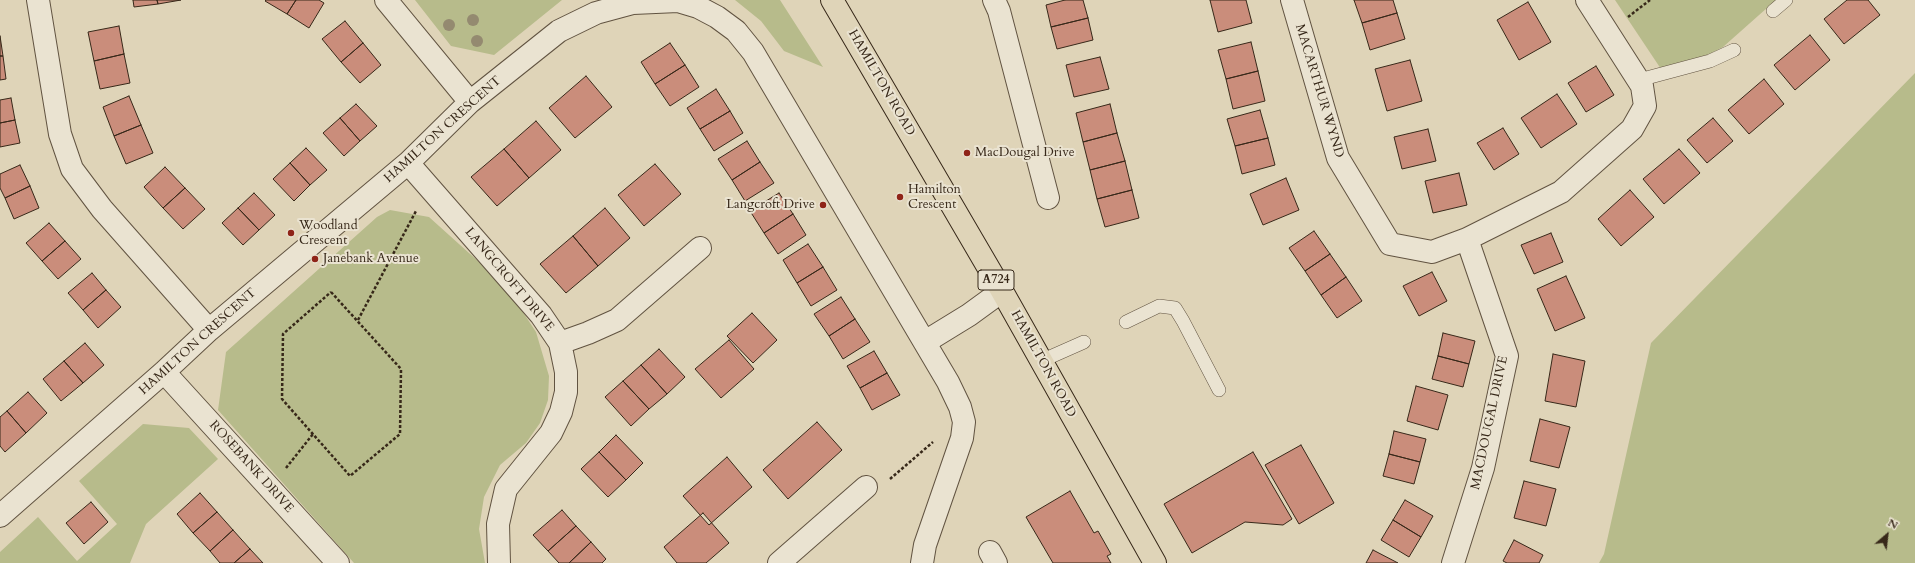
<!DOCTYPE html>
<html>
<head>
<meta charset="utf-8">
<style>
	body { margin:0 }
	#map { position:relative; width:1915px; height:563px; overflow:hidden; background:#dfd4b8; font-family:Cardo,serif }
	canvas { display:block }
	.north { position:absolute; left:1867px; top:515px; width:40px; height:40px; -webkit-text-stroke:3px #eae3d1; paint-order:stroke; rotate:28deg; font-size:11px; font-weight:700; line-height:16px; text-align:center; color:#372819 }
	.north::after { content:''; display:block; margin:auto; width:14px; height:18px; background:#372819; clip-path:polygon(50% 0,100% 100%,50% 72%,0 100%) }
</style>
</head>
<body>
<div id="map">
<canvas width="1915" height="563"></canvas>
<div class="north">N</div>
</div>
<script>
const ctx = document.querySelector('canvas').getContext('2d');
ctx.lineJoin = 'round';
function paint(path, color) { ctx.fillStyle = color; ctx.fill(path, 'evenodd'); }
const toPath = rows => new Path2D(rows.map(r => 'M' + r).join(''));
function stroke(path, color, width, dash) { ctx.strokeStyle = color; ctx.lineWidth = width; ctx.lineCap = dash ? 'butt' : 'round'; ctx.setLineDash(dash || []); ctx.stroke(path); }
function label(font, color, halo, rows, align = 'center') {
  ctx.font = font + ' Cardo,serif'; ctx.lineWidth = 4; ctx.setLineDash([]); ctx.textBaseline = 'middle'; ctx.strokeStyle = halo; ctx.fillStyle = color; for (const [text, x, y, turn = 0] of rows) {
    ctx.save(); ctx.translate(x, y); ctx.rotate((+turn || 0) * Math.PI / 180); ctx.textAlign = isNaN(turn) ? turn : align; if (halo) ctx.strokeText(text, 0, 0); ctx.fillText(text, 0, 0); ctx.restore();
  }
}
paint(toPath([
	[415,0,562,0,494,55,451,46],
	[735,0,780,0,823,67,784,51,761,21],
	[1615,0,1776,0,1723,47,1710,54,1661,69],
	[1915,73,1915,563,1599,563,1604,554,1651,343],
	[390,210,429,217,479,262,511,294,536,332,549,376,548,400,540,423,526,443,500,465,484,497,479,529,485,563,354,563,218,410,226,352,377,217],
	[143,424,189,428,218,459,146,524,130,563,0,563,0,552,38,517,77,561,117,524,79,481]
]), '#b7bb8b');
const building = toPath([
	[133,0,157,0,158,4,134,7,133,0],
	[157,0,181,0,158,4,157,0],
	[266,0,296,0,287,14,265,1,266,0],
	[296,0,319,0,324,3,309,28,287,14,296,0],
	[1065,0,1083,0,1088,18,1051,27,1046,5,1065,0],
	[1210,0,1246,0,1252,23,1218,32,1210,0],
	[1354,0,1393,0,1397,13,1362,23,1354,0],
	[1847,0,1868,0,1880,15,1844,44,1824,19,1847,0],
	[1528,2,1551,42,1519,60,1497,20,1528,2],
	[1397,13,1405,39,1370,50,1362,23,1397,13],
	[1088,18,1093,40,1057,49,1051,27,1088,18],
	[345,21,363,43,341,62,322,39,345,21],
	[119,26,124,54,94,61,88,32,119,26],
	[1810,35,1830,60,1795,90,1774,65,1810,35],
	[0,36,3,56,0,56,0,36],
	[1251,42,1258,71,1226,79,1218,50,1251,42],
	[363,43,381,65,360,83,341,62,363,43],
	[670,43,685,65,655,84,641,62,670,43],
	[124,54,130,83,100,89,94,61,124,54],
	[0,56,3,56,6,79,0,80,0,56],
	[1100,57,1109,89,1074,97,1066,65,1100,57],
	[1410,60,1422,101,1387,111,1375,69,1410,60],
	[685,65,699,87,670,106,655,84,685,65],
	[1596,66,1614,95,1586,112,1568,83,1596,66],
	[1258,71,1265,101,1233,109,1226,79,1258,71],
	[586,76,612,107,575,138,549,108,586,76],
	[1764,79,1784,104,1749,134,1728,110,1764,79],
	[716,89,730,111,700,129,687,108,716,89],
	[1557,94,1577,124,1541,148,1521,118,1557,94],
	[129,96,141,125,114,136,103,107,129,96],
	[11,98,15,120,0,123,0,100,11,98],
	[356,104,377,126,360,141,340,118,356,104],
	[1110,104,1117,133,1083,142,1076,113,1110,104],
	[1260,110,1268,138,1235,146,1227,119,1260,110],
	[730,111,743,133,714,151,700,129,730,111],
	[340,118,360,141,344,156,323,133,340,118],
	[1713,118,1733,141,1707,163,1687,140,1713,118],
	[15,120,20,143,0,147,0,123,15,120],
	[536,121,561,150,529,178,504,149,536,121],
	[141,125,153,153,126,164,114,136,141,125],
	[1503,128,1519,154,1494,170,1477,143,1503,128],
	[1428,129,1436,161,1402,169,1394,137,1428,129],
	[1117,133,1125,161,1090,170,1083,142,1117,133],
	[1268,138,1275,165,1242,174,1235,146,1268,138],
	[747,141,760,162,732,180,718,159,747,141],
	[306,148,327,170,310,185,290,163,306,148],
	[504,149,529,178,497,206,471,177,504,149],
	[1679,149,1700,173,1664,204,1643,179,1679,149],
	[1125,161,1132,190,1097,199,1090,170,1125,161],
	[760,162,774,183,745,201,732,180,760,162],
	[290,163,310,185,294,201,273,179,290,163],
	[655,164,681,194,644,226,618,195,655,164],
	[20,165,30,186,5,198,0,188,0,174,20,165],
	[165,167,185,188,163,208,144,187,165,167],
	[1459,173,1467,205,1433,213,1425,181,1459,173],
	[1286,178,1299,210,1263,225,1250,194,1286,178],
	[30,186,39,208,14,219,5,198,30,186],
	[185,188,205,209,183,229,163,208,185,188],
	[1132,190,1139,218,1105,227,1097,199,1132,190],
	[1630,190,1654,217,1621,246,1598,219,1630,190],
	[254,193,275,215,259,230,238,208,254,193],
	[779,193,793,214,764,233,750,211,779,193],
	[238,208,259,230,243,245,222,223,238,208],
	[605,208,630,238,598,266,573,236,605,208],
	[793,214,806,235,778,254,764,233,793,214],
	[49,223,65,241,42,261,26,243,49,223],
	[1314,231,1330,254,1305,271,1289,248,1314,231],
	[1551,233,1563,262,1534,274,1521,245,1551,233],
	[573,236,598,266,566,293,540,264,573,236],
	[65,241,81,259,58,279,42,261,65,241],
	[808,244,823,267,797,283,783,260,808,244],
	[1330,254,1346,277,1321,295,1305,271,1330,254],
	[823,267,837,290,811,306,797,283,823,267],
	[1432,272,1447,301,1419,316,1403,286,1432,272],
	[92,273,106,290,83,310,68,293,92,273],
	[1566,276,1585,318,1555,331,1537,289,1566,276],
	[1346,277,1362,301,1337,318,1321,295,1346,277],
	[106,290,121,307,98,328,83,310,106,290],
	[841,297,855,319,829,336,814,314,841,297],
	[752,313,777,340,753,363,727,336,752,313],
	[855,319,870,342,843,359,829,336,855,319],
	[1443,333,1475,341,1469,364,1438,356,1443,333],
	[729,340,754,369,721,398,695,369,729,340],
	[85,343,104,365,83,383,64,361,85,343],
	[659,349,685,377,667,394,641,365,659,349],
	[874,351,887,373,860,388,847,366,874,351],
	[1553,354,1585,361,1576,407,1545,401,1553,354],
	[1438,356,1469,364,1463,387,1432,379,1438,356],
	[64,361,83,383,61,401,43,379,64,361],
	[641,365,667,394,649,409,623,381,641,365],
	[887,373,900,395,872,410,860,388,887,373],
	[623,381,649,409,631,426,605,397,623,381],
	[1416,386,1448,395,1438,430,1407,421,1416,386],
	[28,392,47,413,26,433,7,411,28,392],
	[7,411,26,433,5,452,0,446,0,417,7,411],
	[1540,419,1570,427,1559,468,1530,461,1540,419],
	[817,422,842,450,788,499,763,470,817,422],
	[1394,431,1426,439,1420,462,1389,454,1394,431],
	[616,435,643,463,626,480,599,452,616,435],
	[1301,445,1334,503,1299,524,1265,465,1301,445],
	[599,452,626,480,608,497,581,469,599,452],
	[1253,452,1292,519,1283,525,1245,522,1192,553,1164,504,1253,452],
	[1389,454,1420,462,1414,484,1383,476,1389,454],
	[727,457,752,487,709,525,683,496,727,457],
	[1524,481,1556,489,1546,526,1514,518,1524,481],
	[1070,491,1094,533,1098,531,1111,554,1107,556,1111,563,1053,563,1026,517,1070,491],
	[200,493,217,512,193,533,177,514,200,493],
	[1405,500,1433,516,1421,537,1393,520,1405,500],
	[91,502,108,522,84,544,66,523,91,502],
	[562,510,576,526,548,551,533,535,562,510],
	[217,512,233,530,210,551,193,533,217,512],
	[703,513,729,543,706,563,677,563,664,547,703,513],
	[1393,520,1421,537,1409,557,1381,540,1393,520],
	[576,526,591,542,569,563,559,563,548,551,576,526],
	[233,530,250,549,234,563,220,563,210,551,233,530],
	[1514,540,1543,555,1539,563,1507,563,1503,561,1514,540],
	[591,542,606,559,602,563,569,563,591,542],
	[250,549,263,563,234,563,250,549],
	[1373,550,1398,563,1366,563,1373,550]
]);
paint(building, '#ca8d7b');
stroke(building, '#372819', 1);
const service = toPath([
	[1773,11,1786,0],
	[1639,80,1710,61,1734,50],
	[1126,322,1159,306,1175,308,1183,321,1219,390],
	[1041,361,1084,342]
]);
const minor = toPath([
	[38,0,60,134,72,169,102,209,209,330],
	[386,0,470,102],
	[994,0,999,11,1048,198],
	[1292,0,1338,158,1390,244,1432,252,1467,239,1561,192,1632,129,1645,106,1642,86,1587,0],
	[408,163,541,315,560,343,566,372,566,392,561,412,551,433,506,489,498,524,499,563],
	[925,342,969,315,1002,291],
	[560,343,588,333,617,320,700,248],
	[164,372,338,563],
	[0,516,164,372,209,330,408,163,470,102,559,31,596,13,633,3,678,1,698,7,717,17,736,31,753,52,948,382,960,407,964,422,962,438,925,545,922,563],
	[990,552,996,563],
	[779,563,866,487],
	[1453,563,1483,468,1507,356,1467,239]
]);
const primary = toPath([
	[832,0,1002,291,1155,563]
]);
stroke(service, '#615341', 14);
stroke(minor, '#615341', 24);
stroke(primary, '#372819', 24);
stroke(toPath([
	[1628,17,1650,0],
	[331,292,401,369,400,434,350,476,282,399,283,334,331,292],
	[358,320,416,211],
	[286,468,313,434],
	[890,479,933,442]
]), '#372819', 2.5, [3, 2]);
stroke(service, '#eae3d1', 13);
stroke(minor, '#eae3d1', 22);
stroke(primary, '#dfd4b8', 22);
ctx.fillStyle = '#948a70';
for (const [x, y] of [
	[473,20],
	[449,25],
	[477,41]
]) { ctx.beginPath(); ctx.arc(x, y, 6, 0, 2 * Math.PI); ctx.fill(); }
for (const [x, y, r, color] of [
	[967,153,4,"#8f2418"],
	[900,197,4,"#8f2418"],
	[823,205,4,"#8f2418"],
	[291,233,4,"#8f2418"],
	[315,259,4,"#8f2418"]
]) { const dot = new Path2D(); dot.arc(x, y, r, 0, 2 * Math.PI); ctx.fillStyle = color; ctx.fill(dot); stroke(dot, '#eae3d1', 1.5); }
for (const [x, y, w] of [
	[996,280,36]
]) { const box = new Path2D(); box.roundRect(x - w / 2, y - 10, w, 20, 3); ctx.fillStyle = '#eae3d1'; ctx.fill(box); stroke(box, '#372819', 1); }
label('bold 12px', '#372819', null, [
	["A724",996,280]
]);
label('13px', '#372819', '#eae3d1', [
	["HAMILTON ROAD",881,83,60],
	["MACARTHUR WYND",1319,91,73],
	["HAMILTON CRESCENT",443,130,-42],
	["LANGCROFT DRIVE",509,280,50],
	["HAMILTON CRESCENT",198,342,-42],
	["HAMILTON ROAD",1043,364,61],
	["MACDOUGAL DRIVE",1490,423,-78],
	["ROSEBANK DRIVE",251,467,48]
]);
label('13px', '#372819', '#eae3d1', [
	["MacDougal Drive",975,153],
	["Hamilton",908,190],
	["Crescent",908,205],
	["Langcroft Drive",815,205,"right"],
	["Woodland",299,226],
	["Crescent",299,241],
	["Janebank Avenue",323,259]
], 'left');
</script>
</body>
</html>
